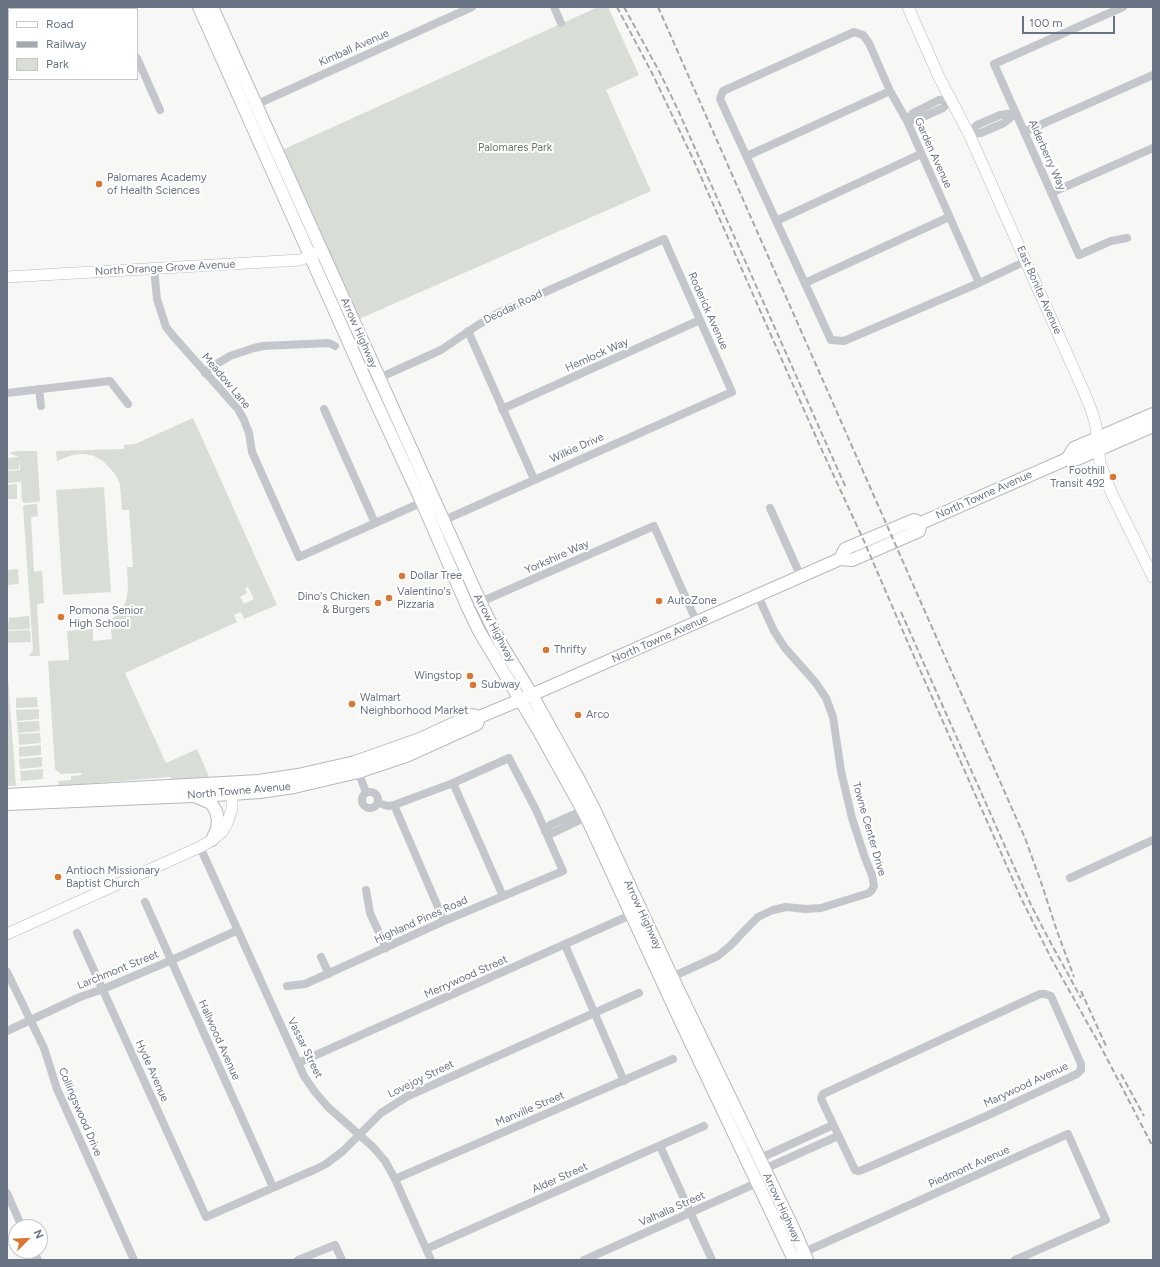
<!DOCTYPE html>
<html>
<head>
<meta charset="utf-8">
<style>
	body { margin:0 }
	#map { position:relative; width:1160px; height:1267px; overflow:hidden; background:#f7f8f5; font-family:Figtree,sans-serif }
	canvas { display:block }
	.frame { position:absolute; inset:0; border:8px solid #687384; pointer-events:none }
	.legend { position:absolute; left:8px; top:8px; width:130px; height:72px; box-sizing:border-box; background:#fff; border:1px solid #c3c7ce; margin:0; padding:5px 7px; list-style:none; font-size:12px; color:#687384 }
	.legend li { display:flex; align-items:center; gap:8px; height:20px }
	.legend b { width:20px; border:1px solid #c3c7ce }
	.north { position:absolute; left:8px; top:1219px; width:40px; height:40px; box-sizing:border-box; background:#fff; border:1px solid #c3c7ce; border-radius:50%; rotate:66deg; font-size:11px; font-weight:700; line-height:16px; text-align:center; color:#687384 }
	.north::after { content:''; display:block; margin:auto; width:14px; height:18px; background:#d97834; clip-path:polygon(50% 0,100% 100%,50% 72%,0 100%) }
	.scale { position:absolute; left:1022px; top:16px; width:93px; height:18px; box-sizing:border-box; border:2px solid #687384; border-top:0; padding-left:5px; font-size:12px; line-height:14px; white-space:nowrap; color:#687384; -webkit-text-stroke:3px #fff; paint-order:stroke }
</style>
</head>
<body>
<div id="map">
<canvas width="1160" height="1267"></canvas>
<div class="frame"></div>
<ul class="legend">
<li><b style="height:5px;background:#fff"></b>Road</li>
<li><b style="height:5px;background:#a4a8af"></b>Railway</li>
<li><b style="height:11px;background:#d8ded6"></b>Park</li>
</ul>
<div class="north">N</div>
<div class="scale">100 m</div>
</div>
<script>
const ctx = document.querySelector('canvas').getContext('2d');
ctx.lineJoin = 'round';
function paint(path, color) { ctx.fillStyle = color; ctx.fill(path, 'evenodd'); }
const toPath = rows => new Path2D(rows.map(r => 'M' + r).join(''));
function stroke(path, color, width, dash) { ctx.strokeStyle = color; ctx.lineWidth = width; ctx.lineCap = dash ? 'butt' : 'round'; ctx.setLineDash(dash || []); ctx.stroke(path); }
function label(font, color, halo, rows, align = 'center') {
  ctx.font = font + ' Figtree,sans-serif'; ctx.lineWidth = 4; ctx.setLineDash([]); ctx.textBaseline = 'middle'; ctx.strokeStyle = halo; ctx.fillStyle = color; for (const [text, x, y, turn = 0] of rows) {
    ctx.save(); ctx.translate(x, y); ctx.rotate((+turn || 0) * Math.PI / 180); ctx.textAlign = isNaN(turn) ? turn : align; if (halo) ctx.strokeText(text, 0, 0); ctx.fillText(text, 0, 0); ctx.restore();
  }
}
paint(toPath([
	[598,7,608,7,639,75,606,90,651,191,359,319,282,150],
	[193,418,277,605,244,619,241,612,234,615,237,622,125,673,166,763,197,749,210,779,172,780,170,777,59,786,58,781,71,780,71,776,82,775,81,773,61,774,55,769,48,661,69,660,67,631,93,629,93,641,112,639,110,621,119,613,126,601,128,588,127,567,133,567,129,510,122,510,120,484,115,474,103,461,92,455,82,454,72,455,57,461,56,451,124,449,124,445,135,444],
	[248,587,254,599,244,604,240,597,247,593,245,588],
	[17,451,37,451,40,501,38,502,24,503,22,501,21,480,20,482,7,483,7,471,20,470,19,457,9,453],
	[19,457,19,469,7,470,7,458],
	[17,484,17,499,7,499,7,485],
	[104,487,111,592,63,595,56,490],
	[37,504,38,516,31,517,34,572,42,571,44,603,37,604,40,656,29,656,33,650,23,507,24,505],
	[18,569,19,584,7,585,7,570],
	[29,616,30,629,7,630,7,618,8,618,9,626,9,618],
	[30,630,31,642,7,643,7,631],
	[7,664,16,786,7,786],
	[37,697,38,707,16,708,16,698],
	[39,709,39,719,17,721,16,710],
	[39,721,40,731,18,733,17,722],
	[40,733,41,743,19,745,18,734],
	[41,745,41,755,19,757,19,747],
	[42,757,42,767,20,769,19,759],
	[43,769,43,779,21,781,20,771]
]), '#d8ded6');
const secondary = toPath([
	[908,7,939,77,969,134,1084,392,1092,412,1096,426,1100,463,1111,492,1153,577],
	[7,277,300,260,322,251],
	[7,934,200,847,212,840,222,832,227,823,232,809,232,785]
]);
const primary = toPath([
	[199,7,367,383,422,502,468,608,479,631,540,733,585,814,681,1022,794,1260],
	[212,7,482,606,501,644,532,695,579,780,594,809,672,977,795,1232,807,1260],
	[1067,459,1077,459,1153,426],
	[840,559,845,549,914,520,921,523,1067,459,1074,448,1153,414],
	[7,795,259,781,298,775,355,762,420,739,472,715,479,717,520,700,840,559,852,560,919,531,921,523],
	[197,797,211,803,216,811,218,820,217,829,212,840],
	[7,804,215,795,260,792,294,787,358,772,406,756,477,724,479,717]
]);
stroke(secondary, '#b6b9be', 12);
stroke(primary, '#b6b9be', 14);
stroke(toPath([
	[114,7,115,9],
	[554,7,561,23],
	[1123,7,994,64,1079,255,1111,241,1127,238],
	[137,58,160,110],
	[939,100,951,100,943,108,916,120,907,121,913,113,939,100],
	[253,106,472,7],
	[1024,132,1153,75],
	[969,134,981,133,1004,123,1016,113],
	[969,134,977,125,1000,115,1014,113],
	[747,156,890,91],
	[1051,193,1153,148],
	[776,221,921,154],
	[154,268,157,299,166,327,174,337,238,409,244,420,249,433,252,452,299,557,425,501],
	[805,283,949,217],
	[979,283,907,121,890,91,869,43,863,35,854,32,723,91,720,99,831,340,844,341,979,283,1026,261],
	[468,331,534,479],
	[205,373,213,366,230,356,254,348,263,346,329,343,335,346],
	[379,378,441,350,478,325,498,313,664,239,732,392,440,522],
	[39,389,41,406],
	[7,393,110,381,128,404],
	[324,409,375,523],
	[502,409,700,320],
	[770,508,801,577],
	[476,604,654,526,697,623],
	[357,769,366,792],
	[453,783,503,896],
	'362 800a8 8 0 1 1 16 0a8 8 0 1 1-16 0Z',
	[378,803,388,806,394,805,444,921],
	[575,814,585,814,578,821,553,833,545,831,550,825,575,814],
	[200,847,304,1076,315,1092,328,1107,373,1147,385,1161,395,1179,431,1260],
	[1070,878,1153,840],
	[366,890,370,913,386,948],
	[145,902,273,1187],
	[77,933,206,1217,316,1169,326,1164,343,1151,381,1113,408,1096,639,993],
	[565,945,624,1081],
	[321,957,329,974],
	[7,972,44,1048,57,1089,134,1260],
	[672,977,718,956,731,945,746,929,758,917,773,910,786,907,805,909,821,908,869,893,872,890,874,886,872,875,865,858,852,818,841,771,833,717,826,698,816,683,785,648,774,631,758,596],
	[287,986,305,984,444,921,563,871,536,810,509,758,453,783,394,805],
	[1040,994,1045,994,1051,996,1081,1064,1081,1070,1077,1074,984,1117,862,1170,859,1171,855,1170,823,1103,821,1098,823,1094,1040,994],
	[7,1031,80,997,103,989,172,960,238,930],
	[298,1063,635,913],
	[660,1146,712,1260],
	[763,1166,765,1156,833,1125],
	[759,1168,763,1166,771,1166,838,1136],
	[395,1179,673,1059],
	[7,1193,22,1227],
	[426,1249,704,1126],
	[33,1251,38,1260],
	[800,1254,1068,1134,1106,1220,1015,1260],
	[298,1260,335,1245,342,1260],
	[584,1260,768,1178]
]), '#c3c6ca', 8);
stroke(secondary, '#fff', 11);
stroke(primary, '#fff', 12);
stroke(toPath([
	[617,7,652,73,694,161,820,446,864,541,905,636,1021,898,1051,958,1102,1049,1153,1147],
	[624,7,660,73,678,110,846,488],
	[658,7,1025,838,1041,882,1057,931,1074,977],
	[901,612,1031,905,1047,936,1081,998],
	[1081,991,1106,1046],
	[1121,1074,1144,1116]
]), '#a4a8af', 2, [6, 3]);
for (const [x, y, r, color] of [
	[99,184,4,"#d97834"],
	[1113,477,4,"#d97834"],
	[402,576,4,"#d97834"],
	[389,598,4,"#d97834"],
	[659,601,4,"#d97834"],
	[378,603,4,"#d97834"],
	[61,617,4,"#d97834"],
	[546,650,4,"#d97834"],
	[470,676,4,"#d97834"],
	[473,685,4,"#d97834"],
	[352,704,4,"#d97834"],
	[578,715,4,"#d97834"],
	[58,877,4,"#d97834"]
]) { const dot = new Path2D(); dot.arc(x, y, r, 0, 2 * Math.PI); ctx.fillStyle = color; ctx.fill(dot); stroke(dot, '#fff', 1.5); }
label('11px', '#687384', '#fff', [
	["Kimball Avenue",354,48,-24],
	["Garden Avenue",933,153,66],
	["Alderberry Way",1047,155,66],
	["North Orange Grove Avenue",165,268,-3],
	["East Bonita Avenue",1039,290,66],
	["Deodar Road",513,307,-26],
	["Roderick Avenue",708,311,66],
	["Arrow Highway",359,333,66],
	["Hemlock Way",597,355,-24],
	["Meadow Lane",226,381,50],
	["Wilkie Drive",577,448,-24],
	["North Towne Avenue",984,495,-24],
	["Yorkshire Way",557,557,-24],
	["Arrow Highway",494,628,62],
	["North Towne Avenue",660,639,-24],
	["North Towne Avenue",239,791,-5],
	["Towne Center Drive",869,829,74],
	["Arrow Highway",643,915,65],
	["Highland Pines Road",421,920,-24],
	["Larchmont Street",118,970,-22],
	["Merrywood Street",466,977,-24],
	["Hallwood Avenue",219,1040,66],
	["Vassar Street",305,1048,64],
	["Hyde Avenue",152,1071,66],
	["Lovejoy Street",421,1079,-26],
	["Marywood Avenue",1026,1085,-25],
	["Manville Street",530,1109,-23],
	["Collingswood Drive",80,1112,67],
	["Piedmont Avenue",969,1167,-24],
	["Alder Street",560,1178,-24],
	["Arrow Highway",782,1208,65],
	["Valhalla Street",672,1209,-24]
]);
label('11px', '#677c67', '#fff', [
	["Palomares Park",515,148]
]);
label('11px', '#687384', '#fff', [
	["Palomares Academy",107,178],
	["of Health Sciences",107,191],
	["Foothill",1105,471,"right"],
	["Transit 492",1105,484,"right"],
	["Dollar Tree",410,576],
	["Valentino's",397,592],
	["Pizzaria",397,605],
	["Dino's Chicken",370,597,"right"],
	["& Burgers",370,610,"right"],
	["AutoZone",667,601],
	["Pomona Senior",69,611],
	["High School",69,624],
	["Thrifty",554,650],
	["Wingstop",462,676,"right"],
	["Subway",481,685],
	["Walmart",360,698],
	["Neighborhood Market",360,711],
	["Arco",586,715],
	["Antioch Missionary",66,871],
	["Baptist Church",66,884]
], 'left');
</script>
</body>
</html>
